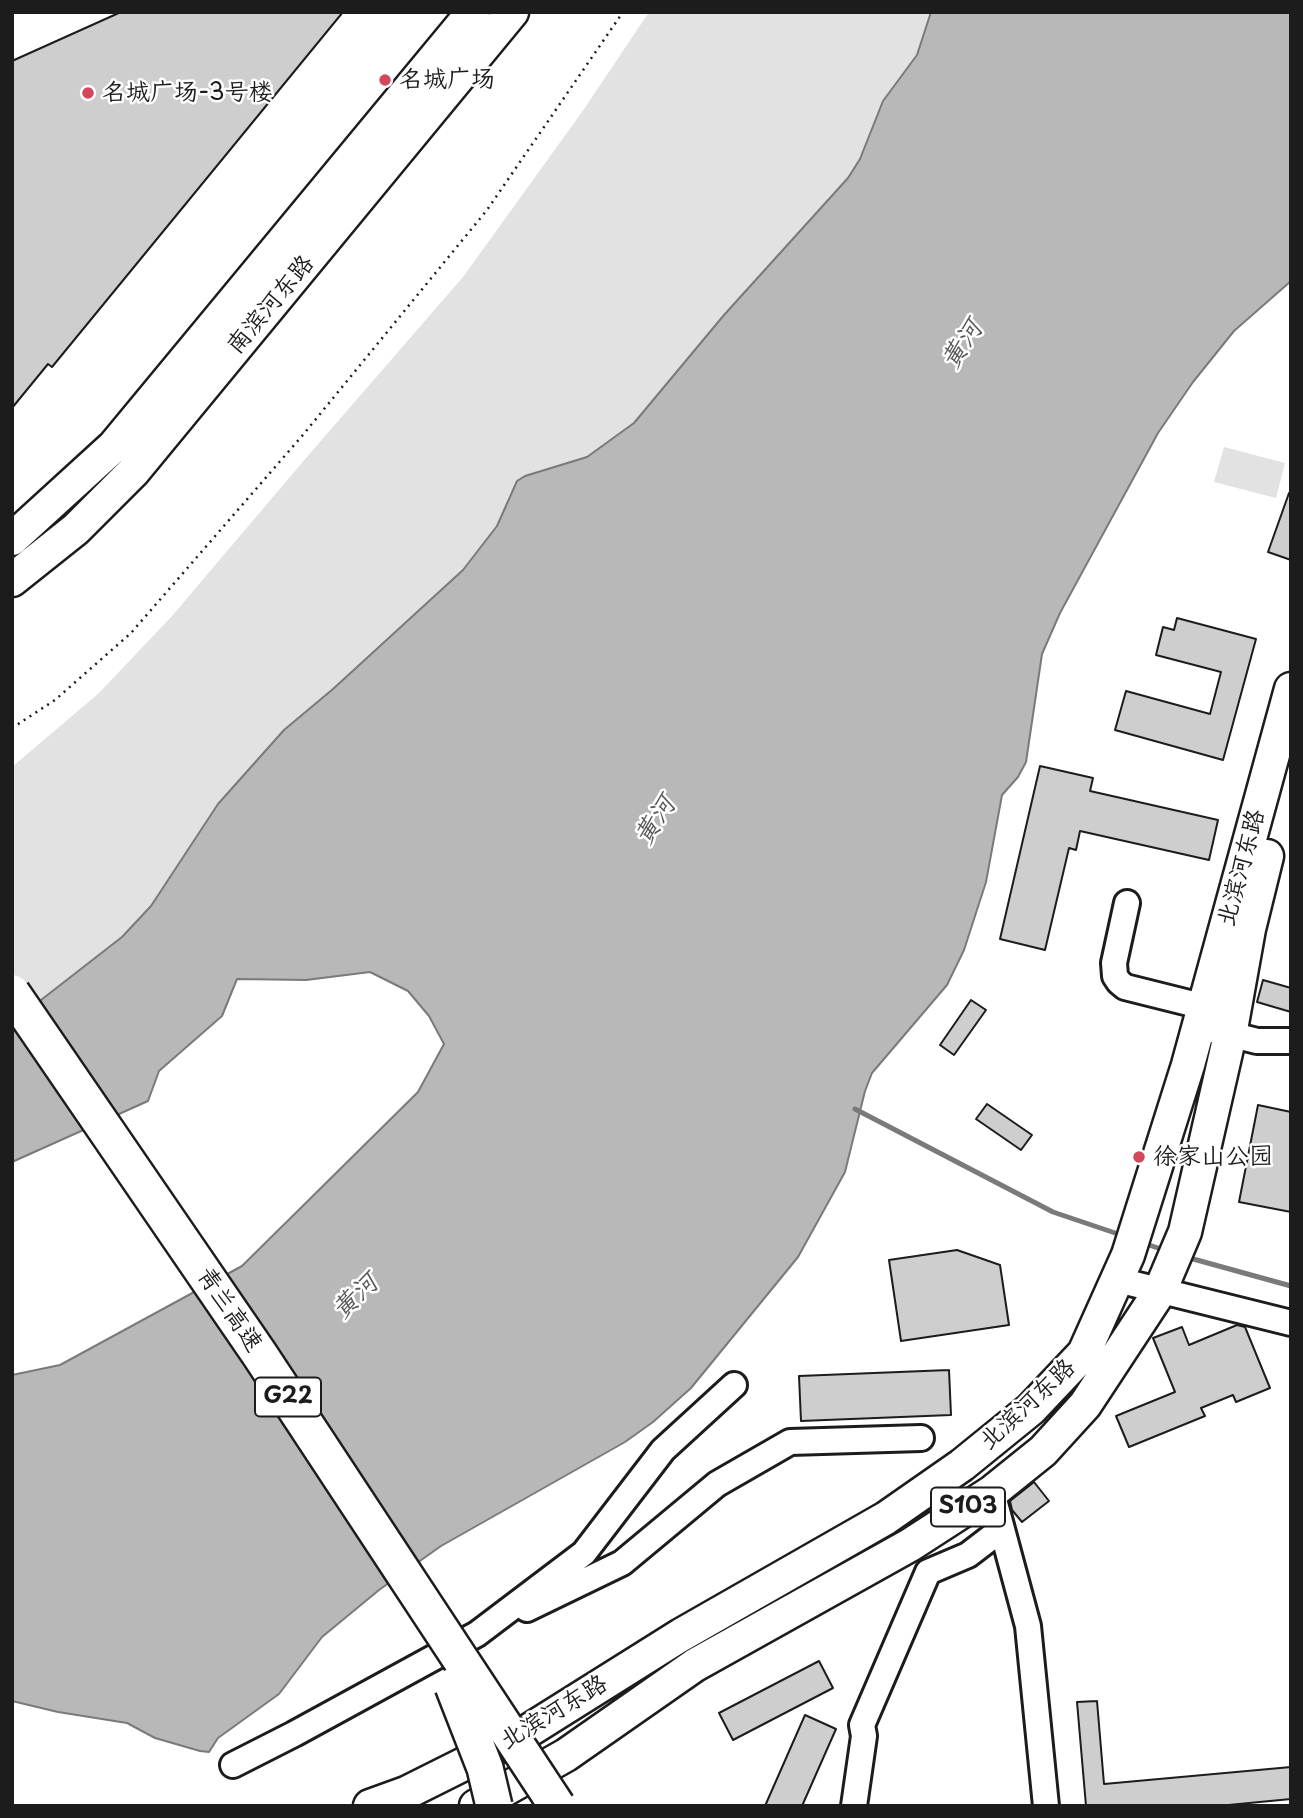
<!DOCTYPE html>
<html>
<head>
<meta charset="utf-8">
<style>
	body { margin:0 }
	#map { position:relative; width:1303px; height:1818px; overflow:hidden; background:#fff; font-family:"Playpen Sans",sans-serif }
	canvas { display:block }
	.frame { position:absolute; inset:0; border:14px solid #1c1c1c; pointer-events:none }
</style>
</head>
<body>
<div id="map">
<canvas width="1303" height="1818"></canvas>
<div class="frame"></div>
</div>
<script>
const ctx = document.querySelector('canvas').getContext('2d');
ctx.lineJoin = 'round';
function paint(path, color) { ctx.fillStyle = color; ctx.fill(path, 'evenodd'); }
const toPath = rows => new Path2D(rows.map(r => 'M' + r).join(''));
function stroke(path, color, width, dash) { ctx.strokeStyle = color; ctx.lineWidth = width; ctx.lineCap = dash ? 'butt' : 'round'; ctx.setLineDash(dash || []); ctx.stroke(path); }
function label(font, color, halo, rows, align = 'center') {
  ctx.font = font + ' "Playpen Sans","LXGW WenKai TC",sans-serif'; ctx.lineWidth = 5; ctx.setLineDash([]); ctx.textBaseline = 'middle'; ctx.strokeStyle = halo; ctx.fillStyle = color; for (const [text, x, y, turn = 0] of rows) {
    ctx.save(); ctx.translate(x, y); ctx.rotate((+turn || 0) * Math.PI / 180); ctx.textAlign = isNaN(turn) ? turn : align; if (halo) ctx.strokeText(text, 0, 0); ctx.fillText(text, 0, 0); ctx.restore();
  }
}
paint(toPath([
	[649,12,931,12,917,55,883,101,860,159,848,178,724,315,634,423,587,457,525,476,510,493,497,526,463,570,333,689,284,730,218,804,151,906,122,937,40,1000,12,973,12,767,99,693,172,616,306,458,463,277,582,112],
	[1224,447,1285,463,1276,498,1214,482]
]), '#e2e2e2');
const water = toPath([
	[931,12,1291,12,1291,281,1234,331,1193,382,1158,433,1060,613,1042,654,1026,762,1018,777,1002,795,986,882,964,950,947,985,872,1073,865,1091,845,1172,798,1257,691,1388,653,1422,625,1442,441,1546,379,1590,322,1637,279,1694,218,1738,209,1752,200,1751,155,1738,127,1723,58,1712,12,1701,12,1375,60,1365,242,1266,418,1092,444,1044,429,1016,408,991,370,972,306,980,237,979,222,1016,159,1071,148,1101,12,1162,12,1017,41,1000,122,937,151,906,218,804,284,730,333,689,463,570,497,526,517,481,525,476,587,457,634,423,724,315,848,178,860,159,883,101,917,55,931,12]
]);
paint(water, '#b8b8b8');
stroke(water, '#7a7a7a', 2);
stroke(toPath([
	[855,1109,1053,1212,1124,1236],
	[1143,1243,1167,1251],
	[1186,1257,1291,1286]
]), '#7a7a7a', 5);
const building = toPath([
	[121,12,343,12,52,367,48,364,12,408,12,61,121,12],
	[1289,493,1291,493,1291,560,1268,552,1289,493],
	[1177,618,1256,639,1223,760,1115,730,1126,691,1210,714,1221,672,1156,655,1163,627,1174,630,1177,618],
	[1040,766,1093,778,1090,791,1218,820,1209,860,1080,831,1076,850,1069,848,1045,950,1000,939,1040,766],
	[1263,980,1291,988,1291,1012,1257,1002,1263,980],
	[971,1000,986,1010,954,1055,940,1045,971,1000],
	[987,1104,1032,1135,1021,1150,976,1119,987,1104],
	[1258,1105,1291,1112,1291,1212,1239,1202,1258,1105],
	[957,1250,1000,1265,1009,1325,901,1341,889,1260,957,1250],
	[1237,1325,1245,1327,1270,1388,1236,1402,1233,1395,1201,1408,1205,1416,1129,1447,1116,1416,1175,1392,1153,1338,1182,1327,1189,1345,1237,1325],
	[949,1370,951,1415,801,1421,799,1376,949,1370],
	[1034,1482,1049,1501,1022,1522,1012,1510,1010,1501,1034,1482],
	[819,1661,833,1688,733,1740,719,1713,819,1661],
	[1097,1701,1104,1784,1291,1767,1291,1799,1218,1806,1086,1806,1077,1702,1097,1701],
	[805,1715,836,1729,802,1806,765,1806,805,1715]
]);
paint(building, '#cecece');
stroke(building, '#1c1c1c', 2);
const minor = toPath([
	[1127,903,1114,963,1115,976,1119,982,1125,987,1205,1007],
	[1213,1030,1257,1041,1291,1041],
	[1118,1280,1291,1323],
	[992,1492,1028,1626,1046,1806],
	[527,1609,622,1563,717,1484,790,1442,921,1438],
	[233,1765,294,1734,477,1634,584,1553,663,1450,734,1385],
	[854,1806,864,1736,862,1725,928,1572,968,1555,1002,1529]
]);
const major = toPath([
	[12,539,114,446,473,12],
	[12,580,76,529,133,472,512,12],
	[370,1806,406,1793,520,1736,681,1635,886,1518,962,1465,1031,1409,1084,1353,1128,1255,1188,1065,1291,689],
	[476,1806,566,1755,695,1665,910,1545,992,1492,1043,1451,1085,1405,1160,1291,1185,1232,1230,1035,1249,929,1267,856]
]);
stroke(minor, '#1c1c1c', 30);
stroke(major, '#1c1c1c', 37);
stroke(toPath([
	[12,728,55,700,131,633,302,436,487,210,623,12]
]), '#1c1c1c', 2.5, [2, 5]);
stroke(minor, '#fff', 24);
stroke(major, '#fff', 32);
const highwayBridge = toPath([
	[12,993,260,1355,557,1806],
	[453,1686,485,1768,494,1806]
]);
stroke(highwayBridge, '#1c1c1c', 40, []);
stroke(highwayBridge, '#fff', 35);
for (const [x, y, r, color] of [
	[385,80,7,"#d1495b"],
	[88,93,7,"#d1495b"],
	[1139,1157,7,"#d1495b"]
]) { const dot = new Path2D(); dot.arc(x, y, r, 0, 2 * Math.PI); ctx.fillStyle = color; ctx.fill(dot); stroke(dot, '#fff', 2.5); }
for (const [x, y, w] of [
	[288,1397,66],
	[968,1507,74]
]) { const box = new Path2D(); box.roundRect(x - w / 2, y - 19.5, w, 39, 5); ctx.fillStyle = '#fff'; ctx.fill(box); stroke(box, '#1c1c1c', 2); }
label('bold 23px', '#1c1c1c', null, [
	["G22",288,1397],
	["S103",968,1507]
]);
label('24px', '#1c1c1c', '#fff', [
	["名城广场",399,80],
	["名城广场-3号楼",102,93],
	["徐家山公园",1153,1157]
], 'left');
label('24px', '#1c1c1c', '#fff', [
	["南滨河东路",271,305,-50],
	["北滨河东路",1242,868,-75],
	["青兰高速",229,1310,56],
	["北滨河东路",1028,1405,-43],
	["北滨河东路",554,1713,-31]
]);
label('italic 26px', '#5a5a5a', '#fff', [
	["黄河",963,345,-57],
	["黄河",656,821,-57],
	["黄河",356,1297,-44]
]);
</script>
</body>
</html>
